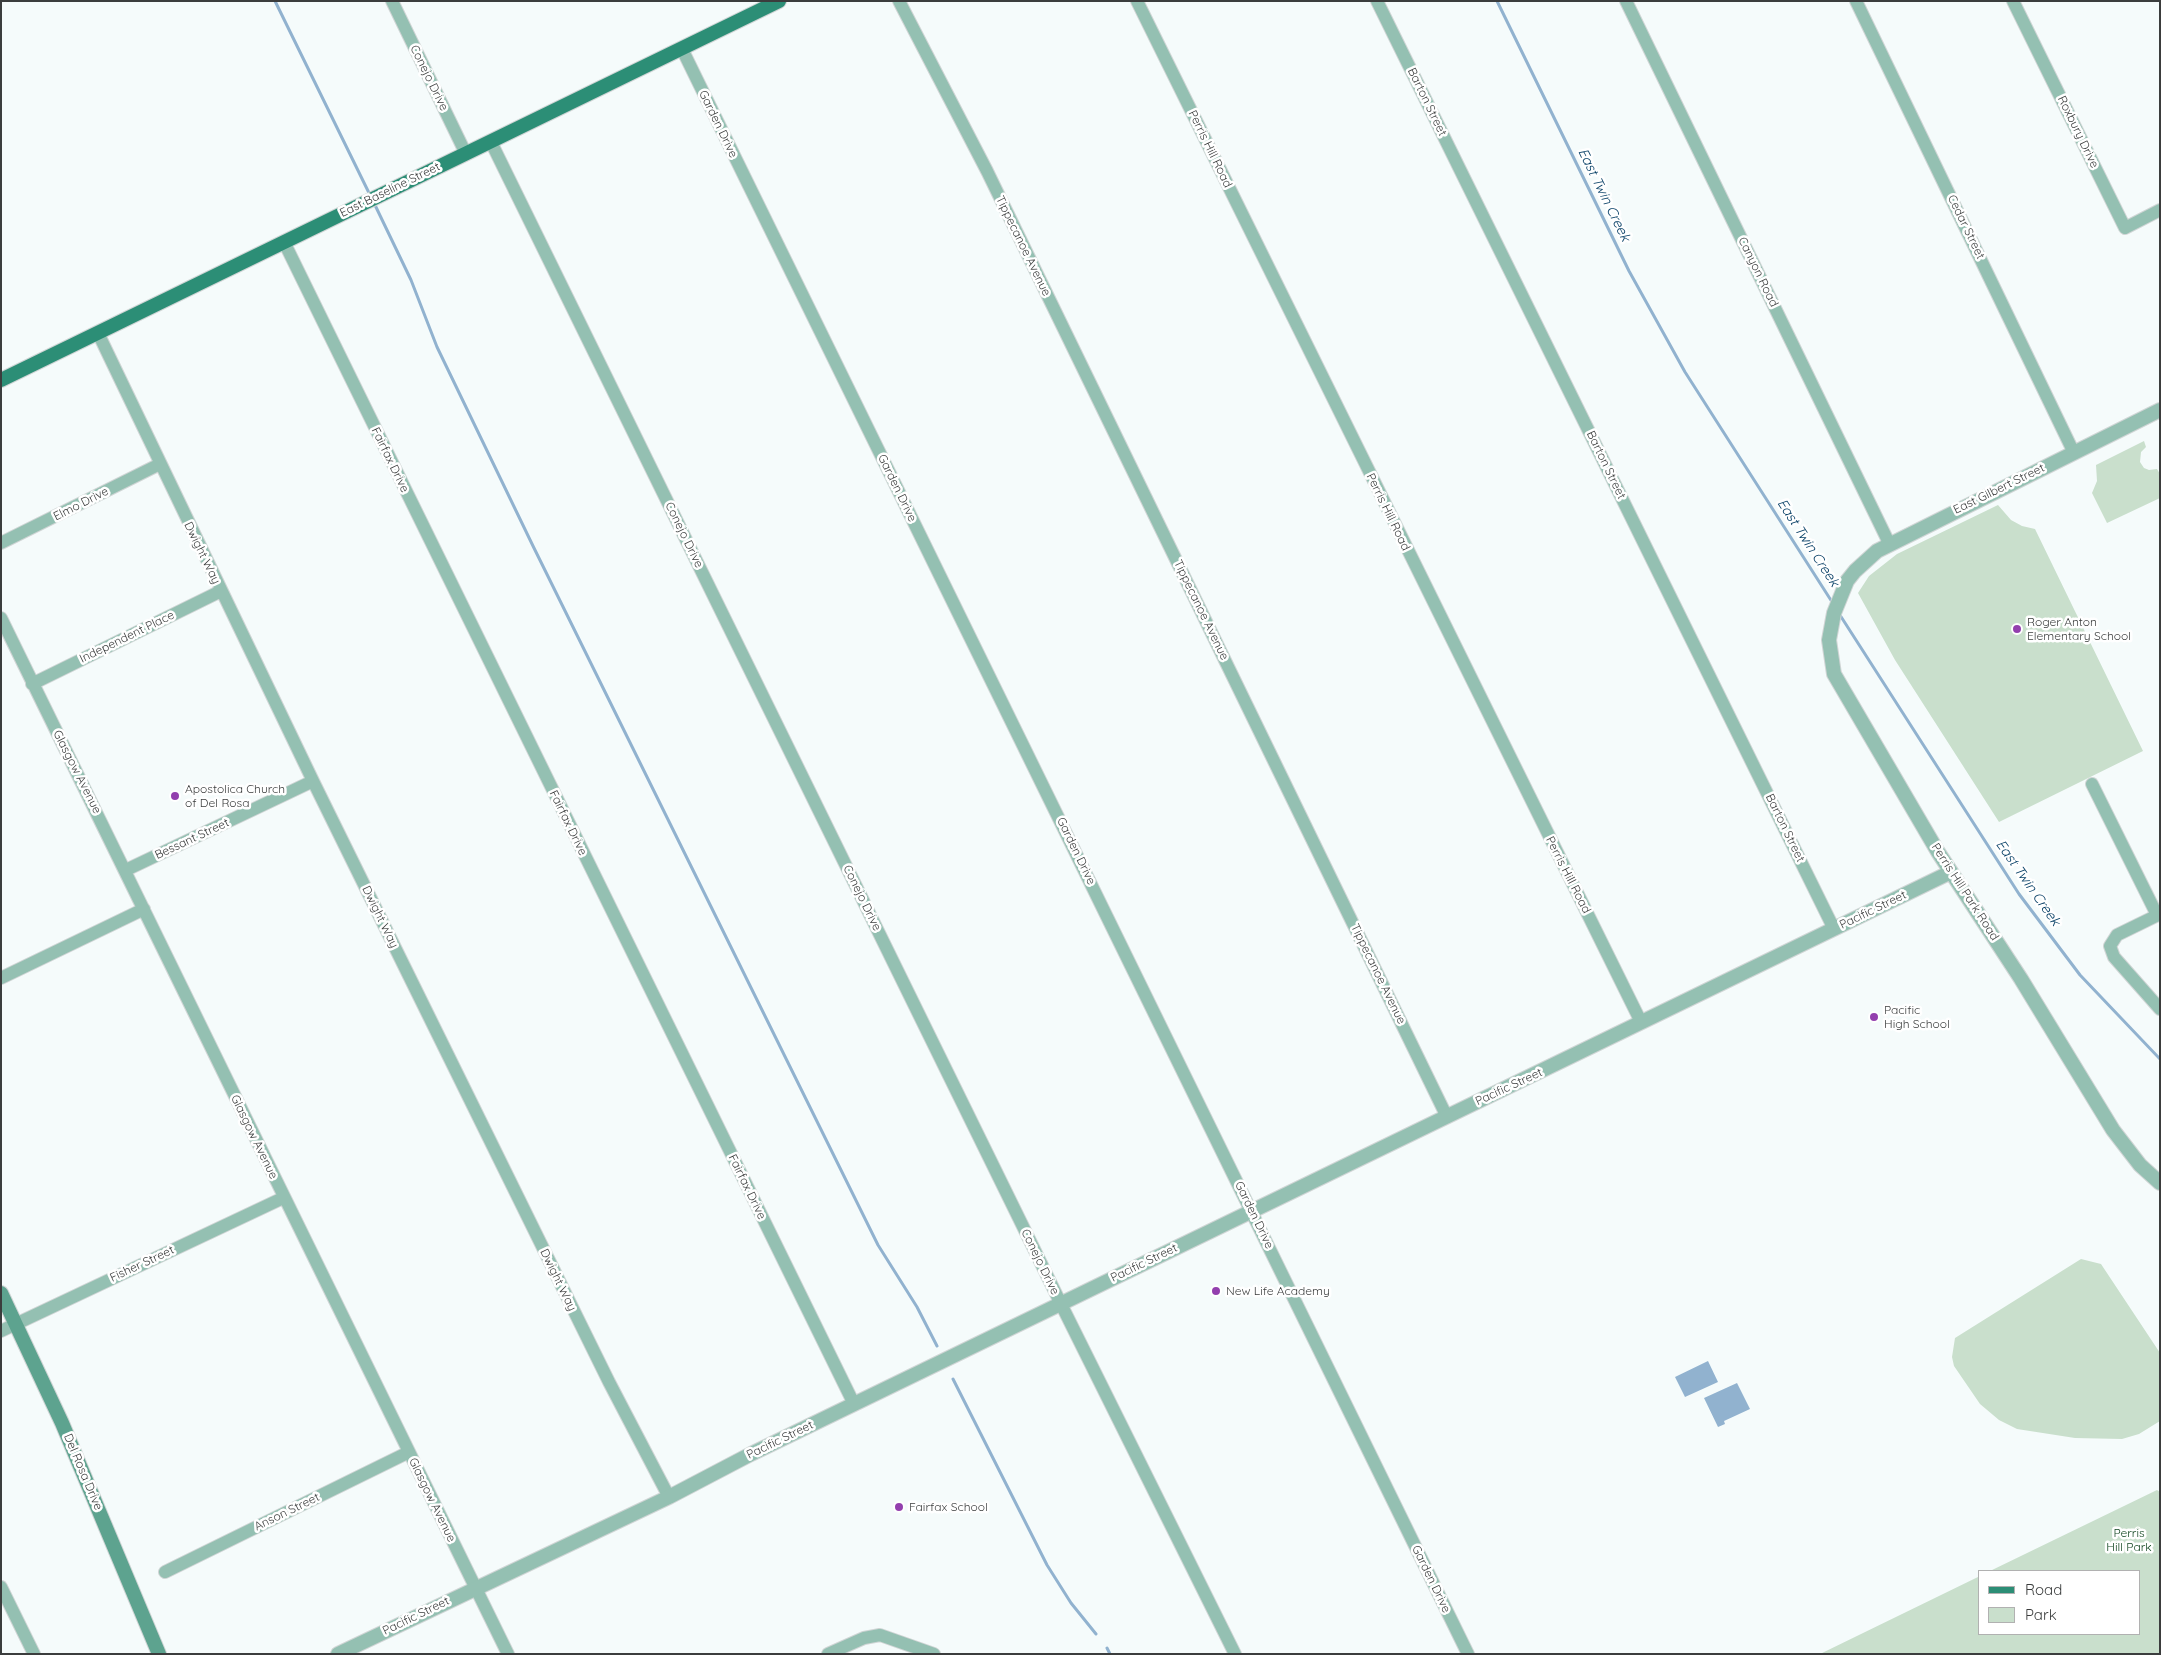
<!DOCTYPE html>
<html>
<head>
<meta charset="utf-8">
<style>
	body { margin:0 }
	#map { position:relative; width:2161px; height:1655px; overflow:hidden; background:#f5fbfb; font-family:Quicksand,sans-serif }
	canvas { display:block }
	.frame { position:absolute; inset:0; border:2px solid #3b3d3d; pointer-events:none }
	.legend { position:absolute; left:1978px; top:1570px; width:162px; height:65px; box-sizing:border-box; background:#fff; border:1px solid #b1b1b1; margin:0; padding:6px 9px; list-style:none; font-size:15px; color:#3b3d3d }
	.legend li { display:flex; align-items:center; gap:10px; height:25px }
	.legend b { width:25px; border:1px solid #b1b1b1 }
</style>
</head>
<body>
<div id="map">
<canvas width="2161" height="1655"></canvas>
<div class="frame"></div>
<ul class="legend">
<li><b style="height:6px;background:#2c8e76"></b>Road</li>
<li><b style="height:14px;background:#c9dfcc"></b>Park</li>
</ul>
</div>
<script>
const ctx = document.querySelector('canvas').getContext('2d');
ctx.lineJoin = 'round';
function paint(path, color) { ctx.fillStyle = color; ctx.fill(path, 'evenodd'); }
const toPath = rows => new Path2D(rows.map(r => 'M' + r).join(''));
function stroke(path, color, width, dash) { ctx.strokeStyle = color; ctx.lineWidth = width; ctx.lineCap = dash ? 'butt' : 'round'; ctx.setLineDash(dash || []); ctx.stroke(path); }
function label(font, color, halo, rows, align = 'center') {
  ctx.font = font + ' Quicksand,sans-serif'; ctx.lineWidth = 5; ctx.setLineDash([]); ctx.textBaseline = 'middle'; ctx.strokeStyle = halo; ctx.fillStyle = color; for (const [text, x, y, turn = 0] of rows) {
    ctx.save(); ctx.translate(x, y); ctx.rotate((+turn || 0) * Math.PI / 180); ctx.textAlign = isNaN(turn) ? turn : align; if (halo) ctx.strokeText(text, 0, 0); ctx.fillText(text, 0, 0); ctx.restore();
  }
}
paint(toPath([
	[2144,441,2146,447,2141,452,2140,462,2144,468,2149,470,2157,469,2160,474,2160,498,2107,523,2092,493,2097,481,2096,465],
	[1998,505,2011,520,2022,526,2035,529,2143,751,1999,822,1895,660,1858,593,1869,576,1897,554],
	[2081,1259,2101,1264,2160,1353,2160,1421,2139,1434,2122,1439,2075,1438,2017,1429,1999,1420,1980,1404,1954,1366,1952,1357,1955,1338],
	[2157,1490,2160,1492,2160,1654,1820,1654,1980,1576,1980,1634,2140,1634,2140,1571,1990,1571]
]), '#c9dfcc');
paint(toPath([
	[1708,1361,1718,1382,1685,1397,1675,1377],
	[1737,1383,1750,1409,1724,1421,1725,1424,1718,1427,1704,1398]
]), '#91b2cf');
stroke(toPath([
	[275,1,370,195],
	[1497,1,1629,271,1685,372,1834,605],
	[374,203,411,280,437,347,533,546,878,1245,917,1307,937,1346],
	[1838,612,2019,894,2080,975,2160,1059],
	[953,1379,1047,1565,1071,1603,1096,1634],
	[1107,1648,1110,1654]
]), '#91b2cf', 3);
const minor = toPath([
	[392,1,466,154],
	[899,1,987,171,1447,1117],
	[1137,1,1641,1022],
	[1377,1,1834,929],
	[1626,1,1889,543],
	[1856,1,2074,453],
	[2013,1,2125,228,2160,210],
	[682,49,1468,1654],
	[491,142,1061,1304,1235,1654],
	[284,242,854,1404],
	[98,333,313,781,609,1382,669,1497],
	[1,543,160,464],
	[1,618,508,1654],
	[32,684,221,591],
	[2092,784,2157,915],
	[126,870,313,781],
	[2160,914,2117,935,2110,946,2114,957,2160,1009],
	[1,978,144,909],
	[1,1331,283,1198],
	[165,1572,409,1452],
	[1,1587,34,1654],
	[828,1654,864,1638,880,1635,934,1654]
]);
const tertiary = toPath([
	[2160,410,1877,551,1855,571,1847,581,1834,613,1829,640,1834,674,1938,852,2021,979,2113,1130,2140,1165,2160,1183],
	[338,1654,669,1497,751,1454,1951,872]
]);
const secondary = toPath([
	[1,1293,62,1423,159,1654]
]);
const primary = toPath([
	[1,380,779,1]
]);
stroke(minor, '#d0d5d5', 14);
stroke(tertiary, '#d0d5d5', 16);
stroke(secondary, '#d0d5d5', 16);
stroke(primary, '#d0d5d5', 16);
stroke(minor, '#94c0b2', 12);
stroke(tertiary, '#94c0b2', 14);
stroke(secondary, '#5da38f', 14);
stroke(primary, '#2c8e76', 14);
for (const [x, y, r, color] of [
	[2017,629,5,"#933fae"],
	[175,796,5,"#933fae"],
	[1874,1017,5,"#933fae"],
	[1216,1291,5,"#933fae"],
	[899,1507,5,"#933fae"]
]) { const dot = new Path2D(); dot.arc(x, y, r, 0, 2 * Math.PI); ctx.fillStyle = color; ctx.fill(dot); stroke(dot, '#fff', 2); }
label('12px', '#3b3d3d', '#fff', [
	["Conejo Drive",429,78,64],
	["Barton Street",1427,102,64],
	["Garden Drive",718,124,64],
	["Roxbury Drive",2078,132,64],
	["Perris Hill Road",1210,149,64],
	["East Baseline Street",390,190,-26],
	["Cedar Street",1966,227,64],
	["Tippecanoe Avenue",1023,246,64],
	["Canyon Road",1758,272,64],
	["Fairfax Drive",390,460,64],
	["Barton Street",1606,465,64],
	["Garden Drive",897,488,64],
	["East Gilbert Street",1999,489,-26],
	["Elmo Drive",81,504,-27],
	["Perris Hill Road",1388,512,64],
	["Conejo Drive",684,535,64],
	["Dwight Way",202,553,64],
	["Tippecanoe Avenue",1201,610,64],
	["Independent Place",127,637,-26],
	["Glasgow Avenue",77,772,63],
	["Fairfax Drive",568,823,64],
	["Barton Street",1785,828,64],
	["Bessant Street",192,839,-25],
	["Garden Drive",1076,851,64],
	["Perris Hill Road",1568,875,63],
	["Perris Hill Park Road",1965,892,57],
	["Conejo Drive",862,898,64],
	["Pacific Street",1873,910,-26],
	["Dwight Way",380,917,64],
	["Tippecanoe Avenue",1378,974,64],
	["Pacific Street",1509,1087,-25],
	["Glasgow Avenue",254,1137,64],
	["Fairfax Drive",747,1187,64],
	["Garden Drive",1254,1215,64],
	["Conejo Drive",1040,1262,64],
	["Pacific Street",1144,1263,-26],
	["Fisher Street",142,1264,-25],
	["Dwight Way",558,1280,64],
	["Pacific Street",780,1440,-26],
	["Del Rosa Drive",83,1472,67],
	["Glasgow Avenue",432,1500,64],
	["Anson Street",287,1512,-26],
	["Garden Drive",1431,1579,64],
	["Pacific Street",416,1616,-26]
]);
label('12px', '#3b3d3d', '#fff', [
	["Roger Anton",2027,622],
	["Elementary School",2027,636],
	["Apostolica Church",185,789],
	["of Del Rosa",185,803],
	["Pacific",1884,1010],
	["High School",1884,1024],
	["New Life Academy",1226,1291],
	["Fairfax School",909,1507]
], 'left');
label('12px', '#0f441e', '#fff', [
	["Perris",2129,1533],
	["Hill Park",2129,1547]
]);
label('italic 14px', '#094167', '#fff', [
	["East Twin Creek",1604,195,64],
	["East Twin Creek",1808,543,57],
	["East Twin Creek",2028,883,55]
]);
</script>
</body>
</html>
